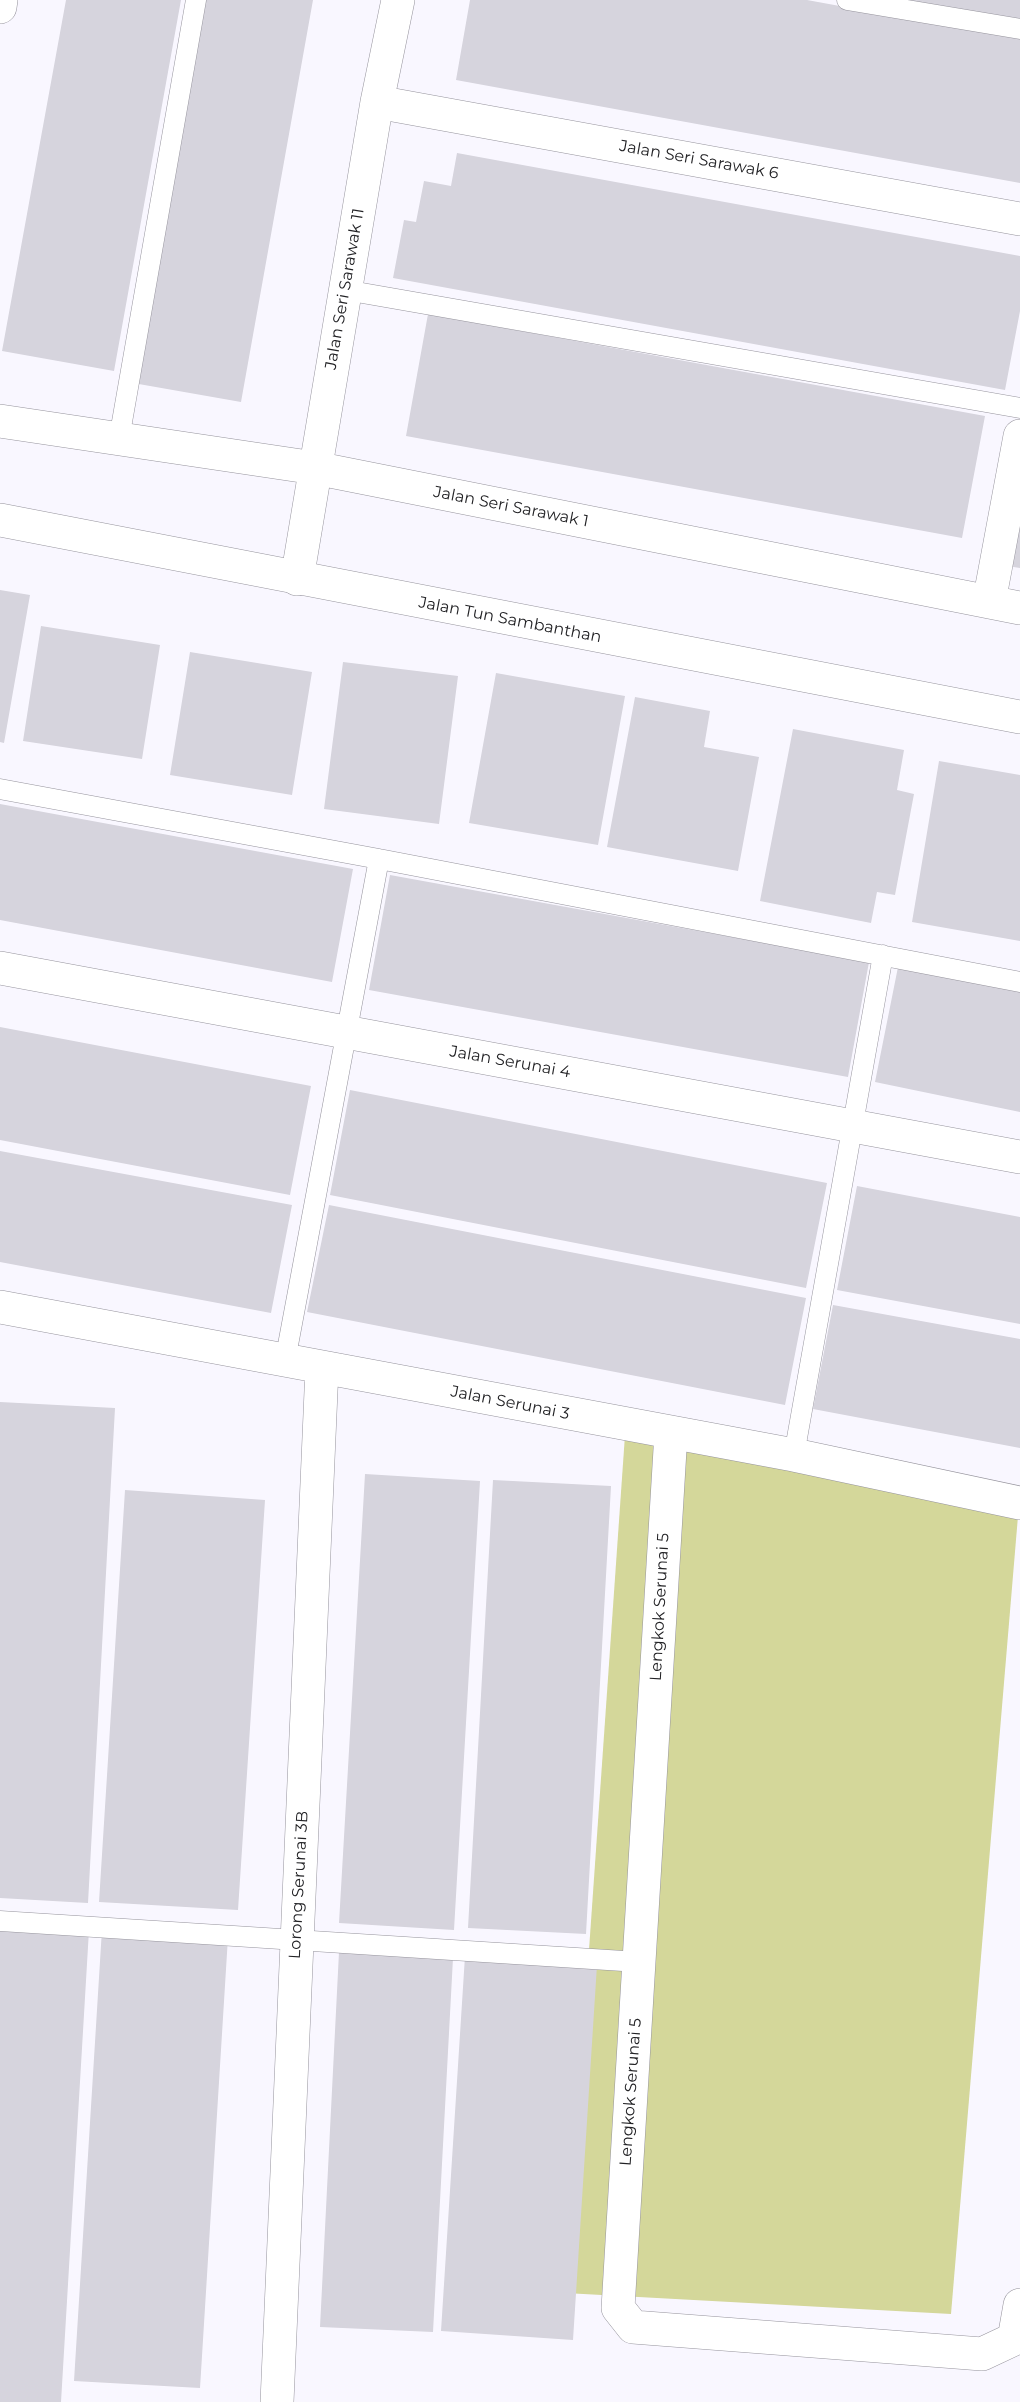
<!DOCTYPE html>
<html>
<head>
<meta charset="utf-8">
<style>
	body { margin:0 }
	canvas { display:block; background:#f9f7ff }
</style>
</head>
<body>
<canvas width="1020" height="2402"></canvas>
<script>
const ctx = document.querySelector('canvas').getContext('2d');
ctx.lineJoin = 'round';
function paint(path, color) { ctx.fillStyle = color; ctx.fill(path, 'evenodd'); }
const toPath = rows => new Path2D(rows.map(r => 'M' + r).join(''));
function stroke(path, color, width, dash) { ctx.strokeStyle = color; ctx.lineWidth = width; ctx.lineCap = dash ? 'butt' : 'round'; ctx.setLineDash(dash || []); ctx.stroke(path); }
function label(font, color, halo, rows, align = 'center') {
  ctx.font = font + ' Montserrat,sans-serif'; ctx.lineWidth = 4.5; ctx.setLineDash([]); ctx.textBaseline = 'middle'; ctx.strokeStyle = halo; ctx.fillStyle = color; for (const [text, x, y, turn = 0] of rows) {
    ctx.save(); ctx.translate(x, y); ctx.rotate((+turn || 0) * Math.PI / 180); ctx.textAlign = isNaN(turn) ? turn : align; if (halo) ctx.strokeText(text, 0, 0); ctx.fillText(text, 0, 0); ctx.restore();
  }
}
paint(toPath([
	[625,1435,1018,1516,951,2314,565,2293]
]), '#d4d79a');
paint(toPath([
	[66,0,181,0,114,371,2,351],
	[202,0,313,0,241,402,133,383],
	[470,0,807,0,1020,39,1020,183,456,80],
	[892,0,1020,0,1020,24],
	[457,153,1020,256,1020,311,1005,390,393,278,404,220,416,222,424,181,451,186],
	[428,314,985,416,962,538,406,436],
	[1020,506,1020,568,1007,566],
	[0,590,30,595,4,743,0,742],
	[41,626,160,645,142,759,23,741],
	[190,652,312,672,292,795,170,775],
	[343,662,458,676,439,824,324,809],
	[496,673,625,696,598,845,469,823],
	[635,697,710,711,704,747,759,757,738,871,607,847],
	[793,729,904,750,897,790,914,794,895,895,877,892,871,923,760,901],
	[939,761,1020,775,1020,941,912,922],
	[0,804,353,869,332,982,0,920],
	[390,875,869,962,848,1077,369,990],
	[898,967,1020,991,1020,1112,875,1082],
	[0,1027,311,1086,290,1195,0,1140],
	[350,1090,827,1183,806,1288,330,1195],
	[0,1151,292,1205,271,1313,0,1262],
	[857,1186,1020,1217,1020,1324,837,1290],
	[329,1205,806,1298,785,1405,307,1312],
	[833,1305,1020,1339,1020,1448,813,1409],
	[0,1402,115,1408,88,1903,0,1898],
	[365,1474,480,1481,454,1930,339,1923],
	[493,1480,611,1486,586,1934,468,1928],
	[125,1490,265,1500,238,1910,99,1902],
	[0,1924,89,1930,61,2402,0,2402],
	[102,1929,228,1937,200,2388,74,2381],
	[339,1952,453,1958,433,2332,320,2327],
	[465,1956,597,1965,573,2340,441,2331]
]), '#d6d4dd');
const service = toPath([
	[847,0,1020,29],
	[345,290,1020,408],
	[119,439,196,0],
	[0,789,379,859,1020,982],
	[285,1361,379,859],
	[794,1455,883,955],
	[0,1921,639,1962]
]);
const minor = toPath([
	[0,7,1,0],
	[377,102,1020,219],
	[0,421,315,468,1020,608],
	[297,579,377,102,398,0],
	[989,602,1020,436],
	[0,968,1020,1157],
	[0,1307,794,1455,1020,1503],
	[671,1433,618,2308,633,2327,982,2354,1014,2339,1020,2305],
	[277,2402,322,1368]
]);
const tertiary = toPath([
	[0,520,1020,717]
]);
stroke(service, '#96949d', 21);
stroke(minor, '#96949d', 34);
stroke(tertiary, '#96949d', 34);
stroke(service, '#fff', 20);
stroke(minor, '#fff', 33);
stroke(tertiary, '#fff', 33);
label('16px', '#222225', '#fff', [
	["Jalan Seri Sarawak 6",699,160,10],
	["Jalan Seri Sarawak 11",345,289,-80],
	["Jalan Seri Sarawak 1",511,507,11],
	["Jalan Tun Sambanthan",510,620,11],
	["Jalan Serunai 4",510,1062,10],
	["Jalan Serunai 3",510,1403,11],
	["Lengkok Serunai 5",660,1607,-87],
	["Lorong Serunai 3B",299,1885,-87],
	["Lengkok Serunai 5",631,2092,-86]
]);
</script>
</body>
</html>
